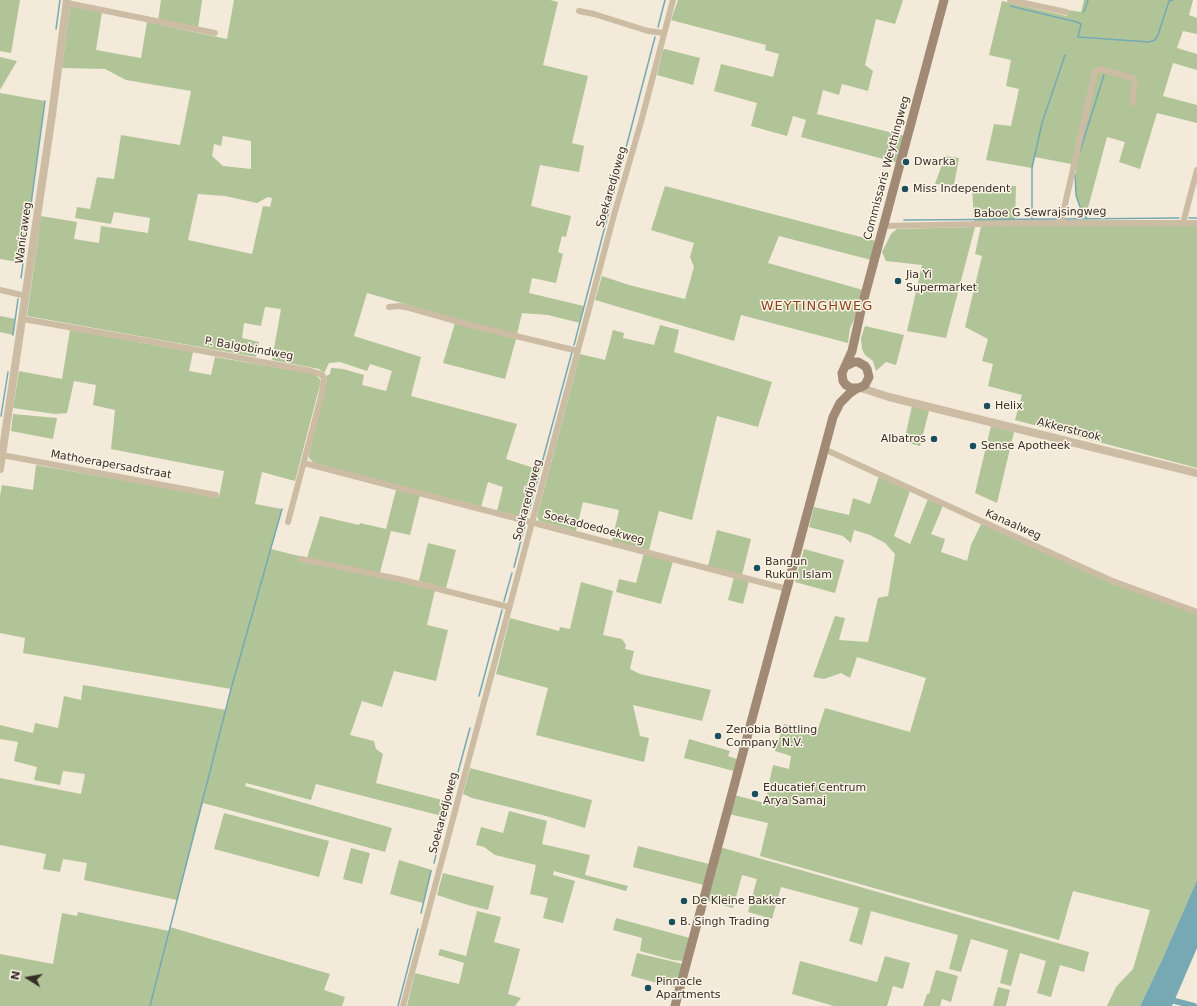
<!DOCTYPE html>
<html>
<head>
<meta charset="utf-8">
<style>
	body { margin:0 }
	#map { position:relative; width:1197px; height:1006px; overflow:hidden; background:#f3ead9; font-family:"DejaVu Sans",sans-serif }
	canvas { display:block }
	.north { position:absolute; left:8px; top:958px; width:40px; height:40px; -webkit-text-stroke:3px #fbf4e6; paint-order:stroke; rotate:281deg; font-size:11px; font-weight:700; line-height:16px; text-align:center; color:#372e26 }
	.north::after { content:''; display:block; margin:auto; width:14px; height:18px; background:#372e26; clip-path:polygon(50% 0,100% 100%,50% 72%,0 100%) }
</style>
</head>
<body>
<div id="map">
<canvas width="1197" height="1006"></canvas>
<div class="north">N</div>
</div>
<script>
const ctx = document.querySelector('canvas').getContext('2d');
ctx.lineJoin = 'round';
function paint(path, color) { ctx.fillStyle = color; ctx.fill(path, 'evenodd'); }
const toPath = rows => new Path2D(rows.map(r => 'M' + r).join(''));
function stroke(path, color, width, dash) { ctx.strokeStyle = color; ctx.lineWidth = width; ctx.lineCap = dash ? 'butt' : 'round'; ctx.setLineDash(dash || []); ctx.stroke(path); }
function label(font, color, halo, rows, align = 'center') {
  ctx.font = font + ' "DejaVu Sans",sans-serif'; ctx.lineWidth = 3; ctx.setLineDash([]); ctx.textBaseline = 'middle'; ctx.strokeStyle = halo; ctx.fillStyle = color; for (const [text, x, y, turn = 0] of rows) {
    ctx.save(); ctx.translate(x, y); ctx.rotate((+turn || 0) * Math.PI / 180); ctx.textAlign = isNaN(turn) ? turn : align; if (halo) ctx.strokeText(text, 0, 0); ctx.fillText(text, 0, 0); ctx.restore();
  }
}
paint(toPath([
	[0,0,20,0,11,53,0,51],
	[161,0,202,0,198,28,158,21],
	[234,0,550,0,558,2,543,65,588,76,572,143,584,146,579,172,540,165,531,206,571,216,566,237,562,236,558,252,563,254,556,283,532,278,529,293,584,306,580,323,548,315,522,313,517,334,468,322,367,293,354,336,421,357,411,396,517,424,506,459,540,470,527,519,497,511,503,487,488,482,481,507,314,463,309,458,309,454,327,380,326,376,330,374,331,368,343,369,364,375,362,385,386,391,392,371,370,364,367,371,340,362,329,363,324,373,319,369,272,360,281,309,265,307,261,326,244,323,242,338,259,342,256,357,27,316,41,216,77,222,74,239,99,243,101,226,148,233,150,218,114,212,111,224,75,218,77,207,90,209,97,177,114,179,121,135,180,145,191,91,126,80,105,69,62,68,70,7,72,6,102,12,96,50,141,58,147,22,227,39],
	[223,136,251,141,251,169,223,166,212,156,214,144,221,146],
	[198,194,225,196,257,203,268,197,272,198,270,207,263,206,252,254,188,240],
	[678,0,903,0,895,24,876,19,865,65,873,71,868,91,842,84,839,95,823,90,817,114,905,136,898,163,801,137,806,120,793,116,787,136,751,126,757,103,714,91,721,64,773,77,779,54,765,50,766,45,671,20],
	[1084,0,1193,0,1189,15,1197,18,1197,34,1183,31,1177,48,1197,54,1197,70,1173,63,1163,96,1197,105,1197,123,1157,113,1140,169,1119,162,1125,142,1107,137,1088,208,1087,219,1080,207,1076,195,1076,165,1035,157,1032,168,986,160,994,124,1011,126,1019,89,1006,86,1011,60,989,55,1002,1,1067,16,1068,10,1081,12],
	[665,49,700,58,693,85,657,75,663,50],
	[0,57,17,61,0,90],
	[0,93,45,101,23,263,0,259],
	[945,156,959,158,954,185,935,184],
	[972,185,1016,186,1015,221,974,221],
	[665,186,876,241,871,260,779,236,768,263,863,290,856,316,850,328,848,343,741,315,734,341,595,300,602,276,629,285,685,299,694,267,690,257,694,243,651,230],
	[981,226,1197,226,1197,468,1015,420,1022,395,988,386,993,364,982,361,988,339,965,327,982,256,975,254],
	[975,227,946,338,907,331,922,265,886,261,882,252,891,234,897,229],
	[0,316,15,319,13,335,0,332],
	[455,323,516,339,505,379,443,363],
	[660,325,679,330,674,352,772,382,758,427,717,416,692,520,659,511,649,550,612,541,619,510,583,502,576,531,539,521,537,516,580,354,605,360,613,330,624,333,623,338,654,345],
	[865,326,904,335,896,365,886,362,876,371,873,361,865,355,862,349,861,338],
	[70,330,193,352,189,371,211,375,215,357,314,374,318,377,321,381,295,481,262,472,255,504,282,509,271,549,307,558,320,516,359,525,360,523,386,529,396,490,420,495,410,535,391,531,379,576,435,590,427,625,448,630,436,681,394,671,382,707,362,701,350,735,374,741,376,749,383,754,376,783,450,802,446,817,316,784,311,800,246,783,245,786,392,828,385,852,203,803,177,900,84,880,87,863,63,859,60,872,43,869,46,854,0,845,0,778,81,794,85,774,63,771,60,785,34,780,37,767,14,761,18,742,0,739,0,725,33,733,35,723,58,728,64,696,81,700,83,685,226,710,231,689,23,653,25,638,0,633,0,496,2,485,33,490,36,465,219,497,224,471,111,449,115,410,93,405,96,385,74,381,67,413,55,414,13,408,19,371,62,379],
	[912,406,929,411,920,446,904,442],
	[13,414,57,418,53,439,11,431],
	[991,426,1014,432,997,503,975,493],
	[879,476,910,491,894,536,910,544,928,499,943,506,931,534,945,539,941,552,967,561,971,545,981,524,1197,615,1197,880,1162,960,1140,1006,1107,1006,1116,987,1133,969,1150,910,1073,891,1059,940,760,856,768,823,729,814,734,795,765,803,773,765,789,769,791,756,775,751,784,724,817,732,825,708,910,732,926,678,857,657,850,678,841,673,824,679,813,677,835,616,845,618,839,640,868,642,878,598,888,596,895,554,885,543,870,535,854,530,851,543,843,536,809,527,814,507,849,515,853,498,870,504],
	[717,530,751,539,742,575,708,566],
	[428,543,456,550,446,588,419,581],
	[804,549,844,560,835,593,795,582],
	[644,553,673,561,661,604,616,592,619,579,636,583],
	[734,577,749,581,743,604,728,600],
	[581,582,613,591,603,635,622,639,626,645,625,649,634,651,630,669,640,674,711,690,702,721,633,705,640,736,649,738,644,762,536,735,548,688,496,674,510,618,559,631,560,627,570,629],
	[689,739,730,751,728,756,737,759,734,771,684,758],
	[470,768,592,800,585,828,546,816,472,798,463,794],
	[509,811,547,821,542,844,590,855,585,875,628,886,626,891,554,871,553,875,575,881,563,923,543,918,548,898,530,894,536,865,495,855,484,847,476,845,481,827,503,833],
	[224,813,329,841,319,877,214,849],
	[638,846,709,864,704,885,633,867],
	[351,848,370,853,362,884,343,879],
	[723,848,1089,952,1084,972,1060,965,1051,997,1037,993,1046,961,1020,953,1011,986,1000,983,1008,950,971,939,961,972,949,969,958,935,871,911,862,945,849,941,859,908,781,887,772,919,748,912,757,879,742,875,733,908,708,901,707,899,720,849],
	[399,860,432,870,423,903,390,894],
	[443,873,494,886,488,910,468,905,437,895],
	[477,911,501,917,494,942,520,949,508,994,521,998,515,1006,407,1006,415,973,459,984,464,963,438,955,440,949,466,956],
	[78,912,169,931,170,927,330,974,324,990,345,997,342,1006,0,1006,0,954,53,964,62,913,77,916],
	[616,918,690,938,683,961,673,960,640,951,642,938,613,930],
	[637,953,683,964,677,988,631,976],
	[885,956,910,963,903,989,893,986,887,1006,834,1006,792,994,800,961,877,982],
	[936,970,958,976,951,1002,942,999,940,1006,923,1006,927,994,929,994],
	[998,987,1010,990,1006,1006,993,1006]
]), '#b0c498');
paint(toPath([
	[1197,880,1197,948,1172,1006,1140,1006,1162,960]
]), '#76a9b3');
stroke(toPath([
	[1010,6,1077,22,1081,24,1078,37,1149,42,1155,40,1158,35,1169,1,1173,0],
	[1084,12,1088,0],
	[658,27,665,0],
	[56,29,60,0],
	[1080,151,1104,75],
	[1075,174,1076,195,1080,207,1087,219],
	[617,182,655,37],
	[1189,218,1197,218],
	[1032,219,1032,168,1042,123,1065,55],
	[1065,219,1179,218],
	[904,220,1059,219],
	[21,278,45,101],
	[13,335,18,299],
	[574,345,615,188],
	[1,416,8,372],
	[540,470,572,352],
	[528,514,538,478],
	[514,567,525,525],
	[504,601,512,573],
	[479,696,502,610],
	[458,772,470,728],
	[441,834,456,781],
	[434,863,439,843],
	[421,913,431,871],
	[150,1006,231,689,282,509],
	[398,1006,418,929]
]), '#76a9b3', 1.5);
stroke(toPath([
	[1167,999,1194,1006]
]), '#76a9b3', 6);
stroke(toPath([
	[1010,0,1066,12],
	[67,3,215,33],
	[579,11,594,14,648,31,664,33],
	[1061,222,1095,72,1100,69,1133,78,1135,82,1132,103],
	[1183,223,1197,170],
	[884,226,1026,223,1197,223],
	[0,290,26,296],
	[389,307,400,306,410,308,466,324,578,351],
	[23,319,159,343,311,371,320,374,323,376,324,380,321,397,288,522],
	[824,449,1110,580,1197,612],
	[2,455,216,495],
	[304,463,787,589],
	[301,559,403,580,509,607],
	[403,1006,614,215,641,122,673,0]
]), '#ccbca4', 6);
stroke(toPath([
	[861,388,889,397,1197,473],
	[0,469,52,115,67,0]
]), '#ccbca4', 8);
stroke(toPath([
	[846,366,854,362,858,362,865,366,867,369,869,377,865,385,859,388,851,388,846,385,843,381,842,373,852,351,862,306,944,0],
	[675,1006,833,417,840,403,850,393,856,389]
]), '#a08a76', 9);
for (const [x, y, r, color] of [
	[906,162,4,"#194f5c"],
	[905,189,4,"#194f5c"],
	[898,281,4,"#194f5c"],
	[987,406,4,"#194f5c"],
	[934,439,4,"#194f5c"],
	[973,446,4,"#194f5c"],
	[757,568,4,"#194f5c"],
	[718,736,4,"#194f5c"],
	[755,794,4,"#194f5c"],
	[684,901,4,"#194f5c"],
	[672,922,4,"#194f5c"],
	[648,988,4,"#194f5c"]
]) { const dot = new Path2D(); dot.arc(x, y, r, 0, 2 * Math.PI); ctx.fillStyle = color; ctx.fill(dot); stroke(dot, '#fbf4e6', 1.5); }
label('11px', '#372e26', '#fbf4e6', [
	["Dwarka",914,162],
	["Miss Independent",913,189],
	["Jia Yi",906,275],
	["Supermarket",906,288],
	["Helix",995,406],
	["Albatros",926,439,"right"],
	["Sense Apotheek",981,446],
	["Bangun",765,562],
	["Rukun Islam",765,575],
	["Zenobia Bottling",726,730],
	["Company N.V.",726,743],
	["Educatief Centrum",763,788],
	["Arya Samaj",763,801],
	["De Kleine Bakker",692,901],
	["B. Singh Trading",680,922],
	["Pinnacle",656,982],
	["Apartments",656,995]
], 'left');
label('11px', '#372e26', '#fbf4e6', [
	["Commissaris Weythingweg",887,168,-75],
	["Soekaredjoweg",612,187,-74],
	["Baboe G Sewrajsingweg",1040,213,-1],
	["Wanicaweg",24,233,-82],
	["P. Balgobindweg",249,349,10],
	["Akkerstrook",1069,430,14],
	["Mathoerapersadstraat",111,465,10],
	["Soekaredjoweg",528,500,-75],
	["Kanaalweg",1013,525,24],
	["Soekadoedoekweg",594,528,15],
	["Soekaredjoweg",444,813,-75]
]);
ctx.letterSpacing = '1px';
label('13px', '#8d4319', '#fbf4e6', [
	["WEYTINGHWEG",817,307]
]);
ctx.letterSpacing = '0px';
</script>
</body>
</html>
